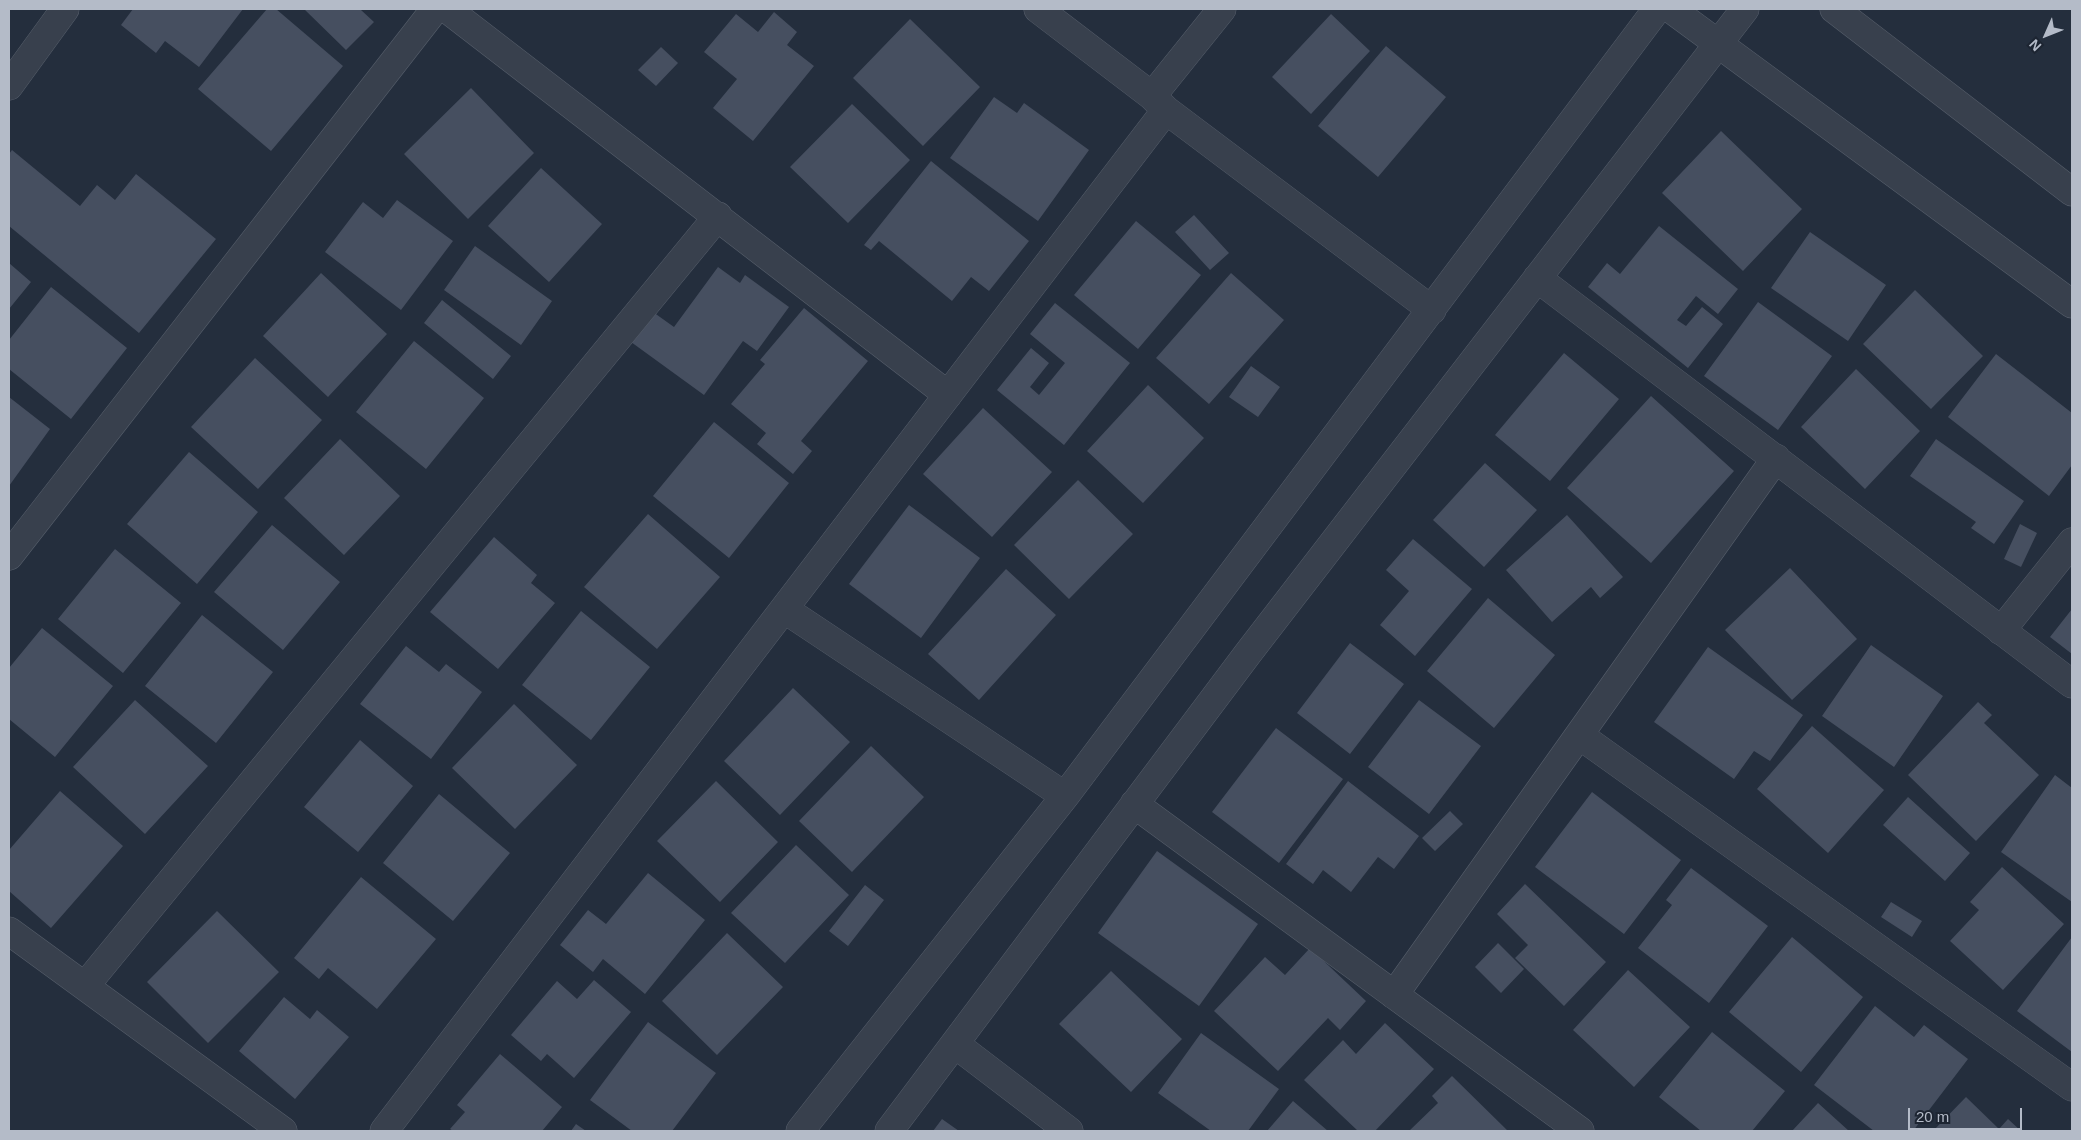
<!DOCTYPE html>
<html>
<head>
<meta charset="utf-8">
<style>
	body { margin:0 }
	#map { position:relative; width:2081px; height:1140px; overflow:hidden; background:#242e3d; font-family:Helvetica,sans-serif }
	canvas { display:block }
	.frame { position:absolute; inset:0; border:10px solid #b4bbc8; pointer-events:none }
	.north { position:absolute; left:2021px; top:10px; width:50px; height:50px; -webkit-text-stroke:4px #1d2532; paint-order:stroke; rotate:226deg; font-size:14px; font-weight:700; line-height:20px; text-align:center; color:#b4bbc8 }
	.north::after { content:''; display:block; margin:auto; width:18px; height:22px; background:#b4bbc8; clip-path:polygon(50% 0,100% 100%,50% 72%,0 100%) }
	.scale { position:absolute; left:1908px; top:1108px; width:114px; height:22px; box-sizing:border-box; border:2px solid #b4bbc8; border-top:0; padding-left:6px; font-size:15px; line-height:18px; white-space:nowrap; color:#b4bbc8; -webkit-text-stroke:4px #1d2532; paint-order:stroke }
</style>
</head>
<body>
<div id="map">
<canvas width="2081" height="1140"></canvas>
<div class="frame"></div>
<div class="north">N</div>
<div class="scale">20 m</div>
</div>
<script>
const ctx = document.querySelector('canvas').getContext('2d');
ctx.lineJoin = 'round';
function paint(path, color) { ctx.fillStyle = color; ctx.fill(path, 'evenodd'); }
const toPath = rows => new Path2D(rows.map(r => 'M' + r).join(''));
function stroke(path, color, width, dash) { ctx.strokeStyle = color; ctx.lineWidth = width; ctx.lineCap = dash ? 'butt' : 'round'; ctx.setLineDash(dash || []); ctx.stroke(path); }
paint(toPath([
	[133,9,243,9,199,67,165,41,156,53,121,25],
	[267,9,276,9,343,66,271,151,198,89],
	[304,9,363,9,361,10,374,22,346,50],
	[774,12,797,32,787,45,814,66,753,141,713,108,737,79,704,52,736,14,758,32],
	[1331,14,1370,51,1311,114,1272,77],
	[910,19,980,87,923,146,853,78],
	[1386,46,1446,97,1378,177,1318,126],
	[661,47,678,63,656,86,638,70],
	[471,88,534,153,468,219,404,154],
	[994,97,1017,113,1024,103,1089,150,1038,221,950,158],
	[852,104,910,160,848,223,790,167],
	[1721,131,1802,209,1743,271,1662,193],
	[12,150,80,206,97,185,115,200,136,174,216,239,139,333,9,226,9,154],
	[931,161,1029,241,989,291,971,277,952,301,879,241,871,250,864,245],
	[541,168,602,224,549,282,488,226],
	[397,200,453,241,401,310,325,252,363,202,383,218],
	[1194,215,1229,253,1210,270,1175,232],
	[1136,221,1201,275,1138,349,1074,295],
	[1659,226,1738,289,1718,314,1696,296,1677,320,1686,326,1702,307,1723,324,1688,368,1588,287,1607,263,1620,274],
	[1810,232,1886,285,1848,341,1771,288],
	[475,246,552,301,521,345,444,290],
	[9,263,31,282,9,309],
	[718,267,740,283,745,275,789,307,757,351,743,341,704,395,631,342,653,312,674,327],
	[321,273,387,334,328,397,263,336],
	[1231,273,1284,320,1209,404,1156,358],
	[51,287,127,348,71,419,9,369,9,340],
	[1915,290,1983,356,1931,409,1863,344],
	[442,300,511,356,493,379,424,323],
	[1758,302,1832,356,1778,430,1704,376],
	[1055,303,1130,363,1064,445,997,390,1031,348,1049,363,1030,387,1039,395,1065,363,1030,334],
	[804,308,868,361,801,441,812,451,793,474,757,444,766,433,731,404,765,364,760,360],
	[414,341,484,398,426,469,356,412],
	[1564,353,1619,399,1550,481,1495,435],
	[1996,354,2072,413,2072,465,2049,496,1948,417],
	[255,358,322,420,258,489,191,427],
	[1251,366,1280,387,1258,417,1229,397],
	[1856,369,1920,431,1865,489,1801,427],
	[1148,385,1204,438,1143,503,1087,451],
	[1651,396,1734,471,1651,563,1567,488],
	[9,397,50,429,9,486],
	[983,408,1052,472,992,537,923,474],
	[714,422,789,483,729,558,653,496],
	[340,439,400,496,344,555,284,498],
	[1936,439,2024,501,1994,544,1971,528,1976,522,1910,476],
	[189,452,258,512,197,584,127,524],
	[1485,463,1537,510,1484,567,1433,520],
	[1078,480,1133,534,1069,599,1014,545],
	[909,505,980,558,921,638,849,584],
	[648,514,720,577,657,649,584,587],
	[1567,515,1623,577,1600,598,1591,587,1552,622,1506,570],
	[2020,524,2037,533,2021,567,2004,559],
	[272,525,340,582,283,650,214,592],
	[494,537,537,575,531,583,555,603,498,669,430,612],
	[1413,539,1472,589,1415,656,1380,625,1409,591,1386,570],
	[115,549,181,603,123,673,58,619],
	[1790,568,1857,639,1792,700,1725,630],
	[1006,569,1056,615,979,700,928,654],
	[1488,598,1555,655,1494,728,1427,671],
	[2072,609,2072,654,2050,637],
	[581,611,650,667,591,740,522,685],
	[202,615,273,672,216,743,145,686],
	[42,628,113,686,55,757,9,719,9,668],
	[1350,643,1404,684,1350,754,1297,713],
	[1871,645,1943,696,1894,767,1822,716],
	[406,646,439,672,446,664,482,692,431,759,360,704],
	[1708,647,1803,715,1770,761,1754,751,1734,779,1654,722],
	[793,688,850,742,780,815,724,761],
	[135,700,208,766,145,834,73,767],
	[1419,700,1481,746,1429,814,1368,767],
	[1978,702,1992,715,1984,723,2039,775,1976,841,1908,775],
	[514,704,577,765,515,829,452,768],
	[1812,726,1884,790,1828,853,1757,789],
	[1276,728,1343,779,1279,863,1212,812],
	[360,740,413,786,358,852,304,807],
	[871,746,924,797,852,872,799,821],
	[2055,775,2072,788,2072,902,2001,852],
	[716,781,778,842,720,902,657,841],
	[1348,781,1419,836,1394,869,1378,857,1351,892,1323,870,1313,884,1286,864],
	[60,791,123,846,51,928,9,891,9,850],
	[1592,792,1681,860,1624,934,1535,867],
	[439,794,510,853,453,921,383,863],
	[1908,797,1970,853,1945,881,1883,825],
	[1450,811,1463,824,1435,851,1422,838],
	[796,845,849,895,785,963,731,913],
	[1157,851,1258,924,1199,1006,1098,933],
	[2002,867,2064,924,2003,990,1950,941,1979,910,1970,902],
	[1691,868,1768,926,1709,1003,1638,948,1672,905,1666,900],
	[648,873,705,920,645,994,603,959,593,972,560,945,588,910,606,924],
	[361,877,436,939,377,1009,328,968,319,979,294,958],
	[1525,884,1606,962,1564,1006,1515,958,1528,945,1497,914],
	[865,885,884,900,848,946,829,931],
	[1891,902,1922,921,1912,937,1881,917],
	[217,911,279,972,208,1043,147,982],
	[727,933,783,987,717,1055,662,1001],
	[1792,937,1863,997,1801,1072,1729,1012],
	[2072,937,2072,1052,2017,1011],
	[1498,943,1524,969,1501,993,1475,967],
	[1310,948,1366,1001,1340,1030,1328,1018,1278,1071,1214,1011,1265,957,1285,975],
	[1628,970,1690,1027,1634,1087,1573,1030],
	[1111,971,1182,1039,1131,1092,1059,1024],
	[594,980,631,1012,574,1078,547,1054,541,1061,511,1035,557,981,577,999],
	[284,997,310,1019,317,1010,349,1037,295,1099,239,1051],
	[1875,1006,1914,1037,1924,1025,1968,1059,1913,1131,1874,1131,1814,1085],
	[648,1022,716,1073,672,1131,632,1131,590,1100],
	[1385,1023,1434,1069,1375,1131,1358,1131,1304,1080,1343,1040,1356,1054],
	[1712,1032,1785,1091,1752,1131,1701,1131,1659,1097],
	[1201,1033,1279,1089,1248,1131,1211,1131,1158,1093],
	[500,1054,562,1107,542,1131,453,1131,450,1129,465,1112,457,1105],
	[1452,1076,1508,1131,1409,1131,1438,1103,1432,1096],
	[1966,1097,1999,1129,2008,1119,2021,1131,1933,1131],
	[1293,1101,1328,1131,1267,1131],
	[1818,1103,1849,1131,1792,1131],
	[942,1119,959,1131,933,1131],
	[576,1124,586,1131,571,1131]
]), '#464f60');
const minor = toPath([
	[447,9,948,395],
	[1038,9,1152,96,1166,110,1432,310],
	[1671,9,2072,304],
	[1834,9,2072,192],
	[9,86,65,9],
	[1152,96,1222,9],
	[1537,278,2072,684],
	[9,556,435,9],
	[784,609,1065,796],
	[2001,631,2072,542],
	[1579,735,2072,1087],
	[1134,804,1580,1131],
	[9,931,283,1131],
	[85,986,718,216],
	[1394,995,1776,458],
	[955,1044,1069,1131],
	[384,1131,1166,110],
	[800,1131,1065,796,1657,9],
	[889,1131,1249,652,1745,9]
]);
stroke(minor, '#565e6b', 29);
stroke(minor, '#38404d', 28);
</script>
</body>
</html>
